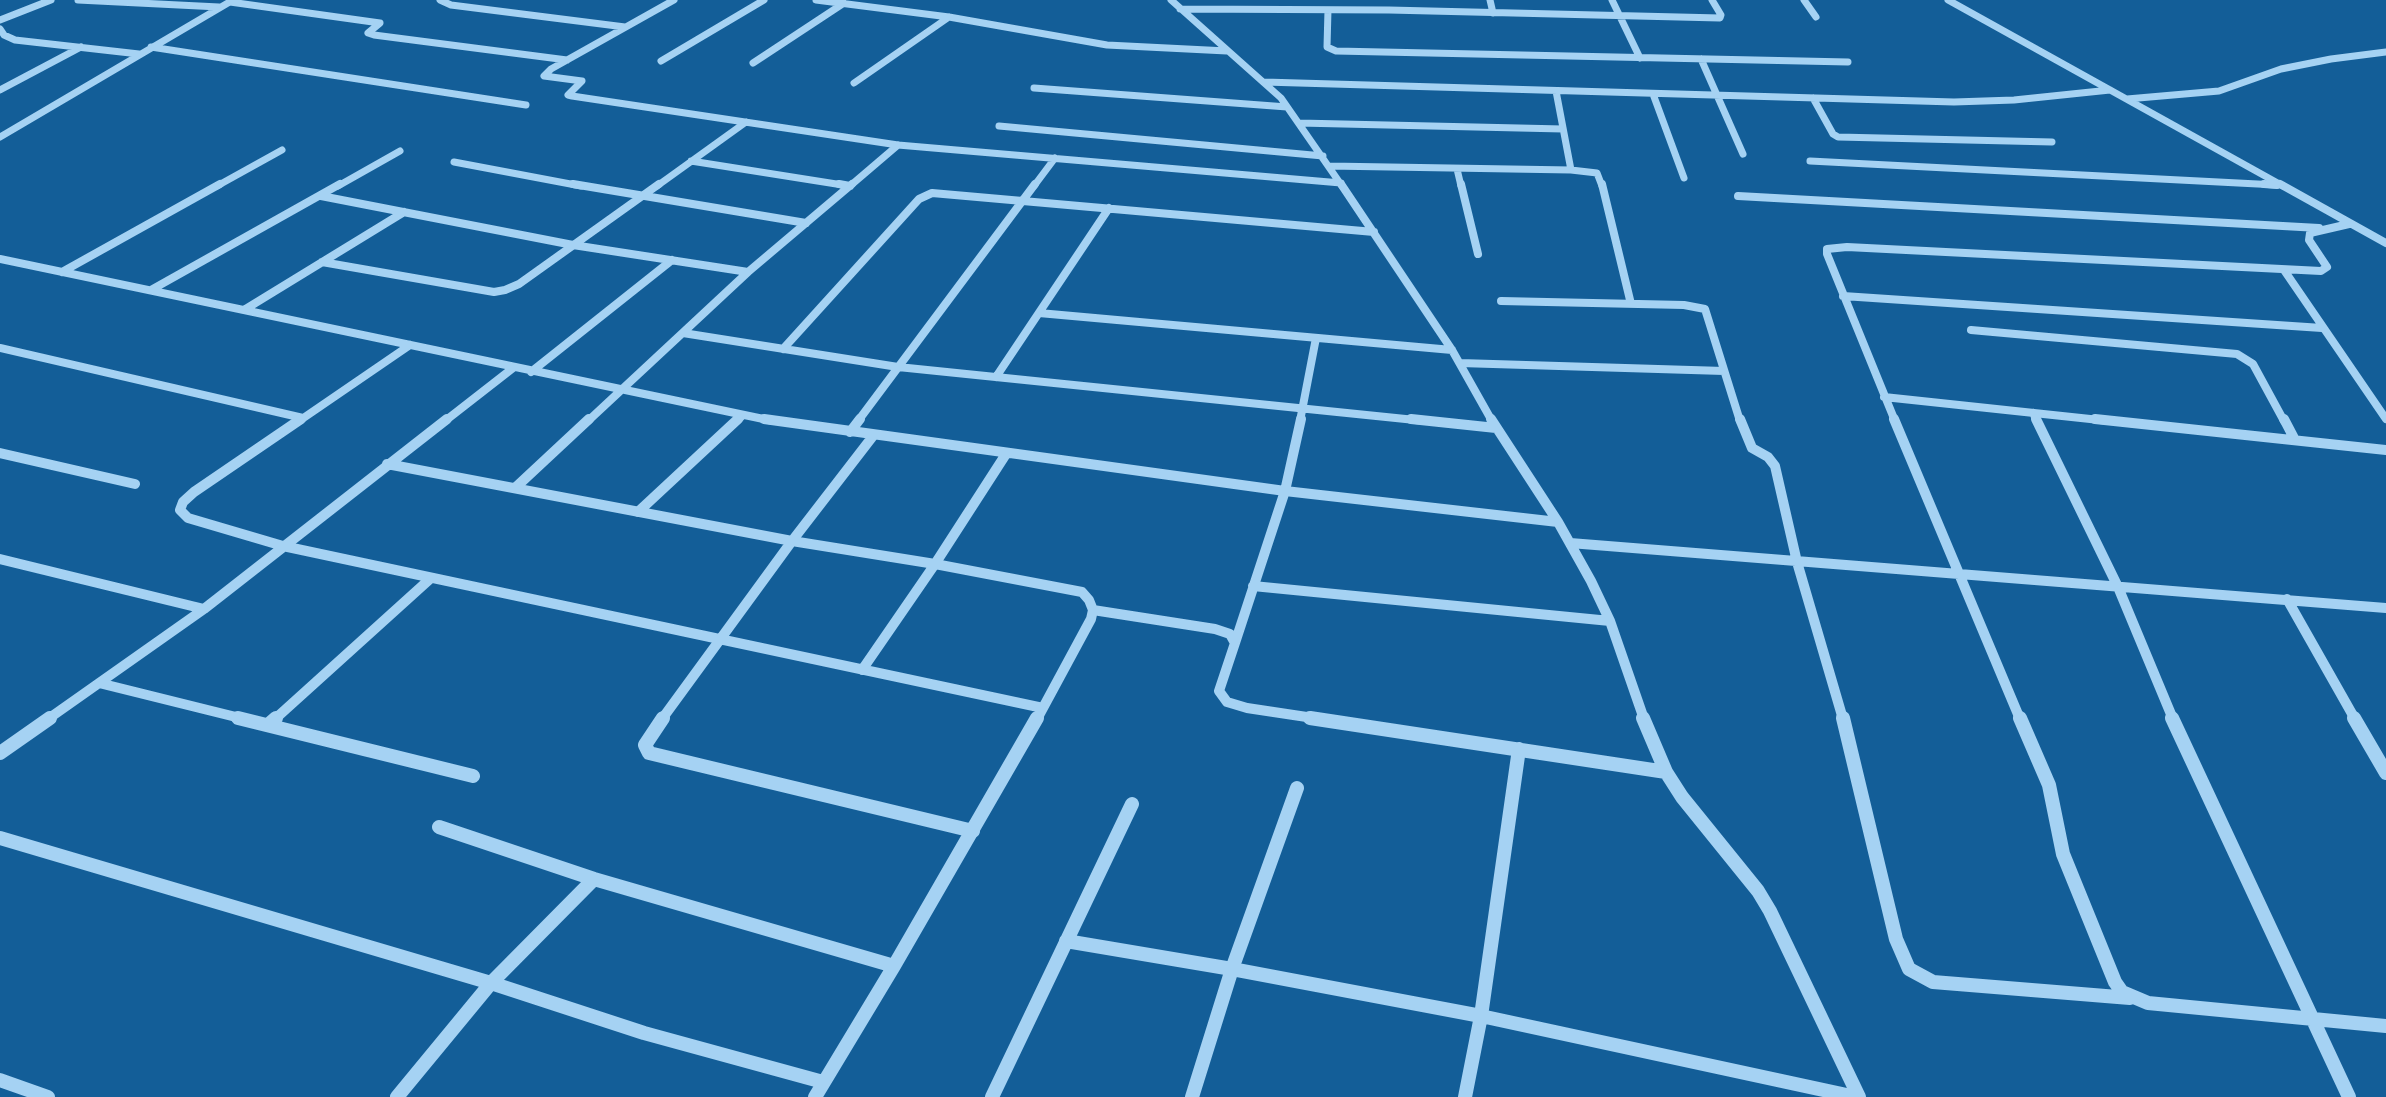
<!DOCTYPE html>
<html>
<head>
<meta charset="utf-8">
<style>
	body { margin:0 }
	canvas { display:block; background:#135e98 }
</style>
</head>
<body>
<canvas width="2386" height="1097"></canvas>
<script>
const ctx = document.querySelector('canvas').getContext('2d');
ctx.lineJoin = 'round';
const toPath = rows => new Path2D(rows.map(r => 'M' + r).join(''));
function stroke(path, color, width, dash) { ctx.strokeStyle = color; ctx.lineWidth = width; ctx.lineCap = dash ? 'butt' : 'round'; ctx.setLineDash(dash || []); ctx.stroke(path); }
stroke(toPath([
	[78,0,219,7],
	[440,0,451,5,625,27],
	[674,0,551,69,544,76,582,81,568,95,572,96,898,145,1341,183],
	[816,0,949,17,1107,45,1227,51],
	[1171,0,1281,98,1342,186],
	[1490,0,1493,13],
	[1612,0,1640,58],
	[1804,0,1816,17],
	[1948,0,2283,186],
	[230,2,380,23,368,33,374,35,567,60],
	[1180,9,1389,10,1720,18,1721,15,1712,0],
	[1328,10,1327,47,1336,51,1848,62],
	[0,20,51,0],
	[0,29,4,35,15,40,139,54],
	[151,47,526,105],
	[1701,59,1743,154],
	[661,61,764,0],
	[753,63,844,3],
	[1264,82,1954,102,2014,100,2110,90],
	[854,83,949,17],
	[1034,88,1287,107],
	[0,90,81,47],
	[1556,91,1571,170],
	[1653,94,1684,178],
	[1813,98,1833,134,1838,137,2052,142],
	[2127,99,2219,91,2281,69,2331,59,2386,52],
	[1299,123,1563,129],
	[999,126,1323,156],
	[0,137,233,0],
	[691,161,849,186],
	[1810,161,2277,185],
	[454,162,581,186],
	[1329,166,1571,170,1597,173,1602,186],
	[1457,169,1461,186],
	[217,186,282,150],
	[338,186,400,151],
	[657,186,746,122],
	[850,186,898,145],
	[1034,186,1055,158]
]), '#a5d2f3', 7);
stroke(toPath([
	[573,184,806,223],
	[839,184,850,186],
	[1341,184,1452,350,1492,421],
	[1461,184,1478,254],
	[1602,184,1631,304],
	[2264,184,2277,185],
	[2280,184,2386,243],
	[321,196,573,245,748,272],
	[1738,196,2319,228],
	[0,259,773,421],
	[322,262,494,292,505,290,519,284,659,184],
	[2284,270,2386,419],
	[62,272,220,184],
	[151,290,340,184],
	[1843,296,2322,328],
	[1501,301,1684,305,1705,309,1740,421],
	[244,310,404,212],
	[1039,313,1452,350],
	[1971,330,2237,354,2253,364,2284,421],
	[683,333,898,367,1425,421],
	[0,348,303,418],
	[783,349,919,199,932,193,1374,232],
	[1460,363,1724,371],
	[531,372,672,260],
	[996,377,1109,208],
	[1884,397,2109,421],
	[2033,413,2037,421],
	[299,421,410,345],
	[445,421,513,368],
	[588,421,748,272,852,184],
	[737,421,742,416],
	[858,421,1035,184],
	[1300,421,1316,338],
	[1895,421,1827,254,1827,249,1847,247,2321,271,2327,267,2309,240,2310,233,2349,224]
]), '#a5d2f3', 8);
stroke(toPath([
	[301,419,194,492,183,502,180,510,188,518,283,546,1043,708],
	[764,419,1285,491,1558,522],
	[1411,419,1496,428],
	[1491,419,1558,522,1591,581,1610,621,1644,719],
	[1740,419,1752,448,1768,457,1775,466,1797,562,1843,719],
	[1894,419,2020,719],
	[2036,419,2118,587,2173,719],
	[2095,419,2386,450],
	[2284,419,2295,440],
	[850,432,860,419],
	[0,453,135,484],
	[387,464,792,541,935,564,1082,592,1089,600,1093,610,1091,619,1037,719],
	[515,488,589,419],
	[638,512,738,419],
	[1570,543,2386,608],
	[0,559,204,609],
	[1253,586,1610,621],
	[2287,599,2355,719],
	[1093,610,1215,629,1230,634,1235,643,1219,691,1227,702,1247,708,1320,719],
	[1235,643,1285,491,1301,419],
	[862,670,935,564,1006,454],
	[99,683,244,719],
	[48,719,204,609,447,419],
	[275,719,431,578],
	[662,719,792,541,873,436]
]), '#a5d2f3', 10);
stroke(toPath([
	[238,718,473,776],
	[663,718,645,745,649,753,973,831],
	[1310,718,1666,772],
	[1643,718,1666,772,1682,797,1758,891,1770,911,1859,1097],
	[1843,718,1896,939,1909,969,1933,982,2130,998],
	[2020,718,2049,785,2063,854,2115,982,2122,992,2148,1003,2386,1026],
	[2172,718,2349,1097],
	[2354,718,2386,773],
	[268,725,276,718],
	[0,753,50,718],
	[439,827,594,879,894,966],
	[0,838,491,983,644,1033,823,1082],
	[1066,941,1232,969,1481,1016,1856,1097],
	[0,1080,48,1097],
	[397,1097,491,983,594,879],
	[815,1097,894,966,1037,718],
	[992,1097,1132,804],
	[1192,1097,1232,969,1297,788],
	[1465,1097,1481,1016,1519,749]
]), '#a5d2f3', 14);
</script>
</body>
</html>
